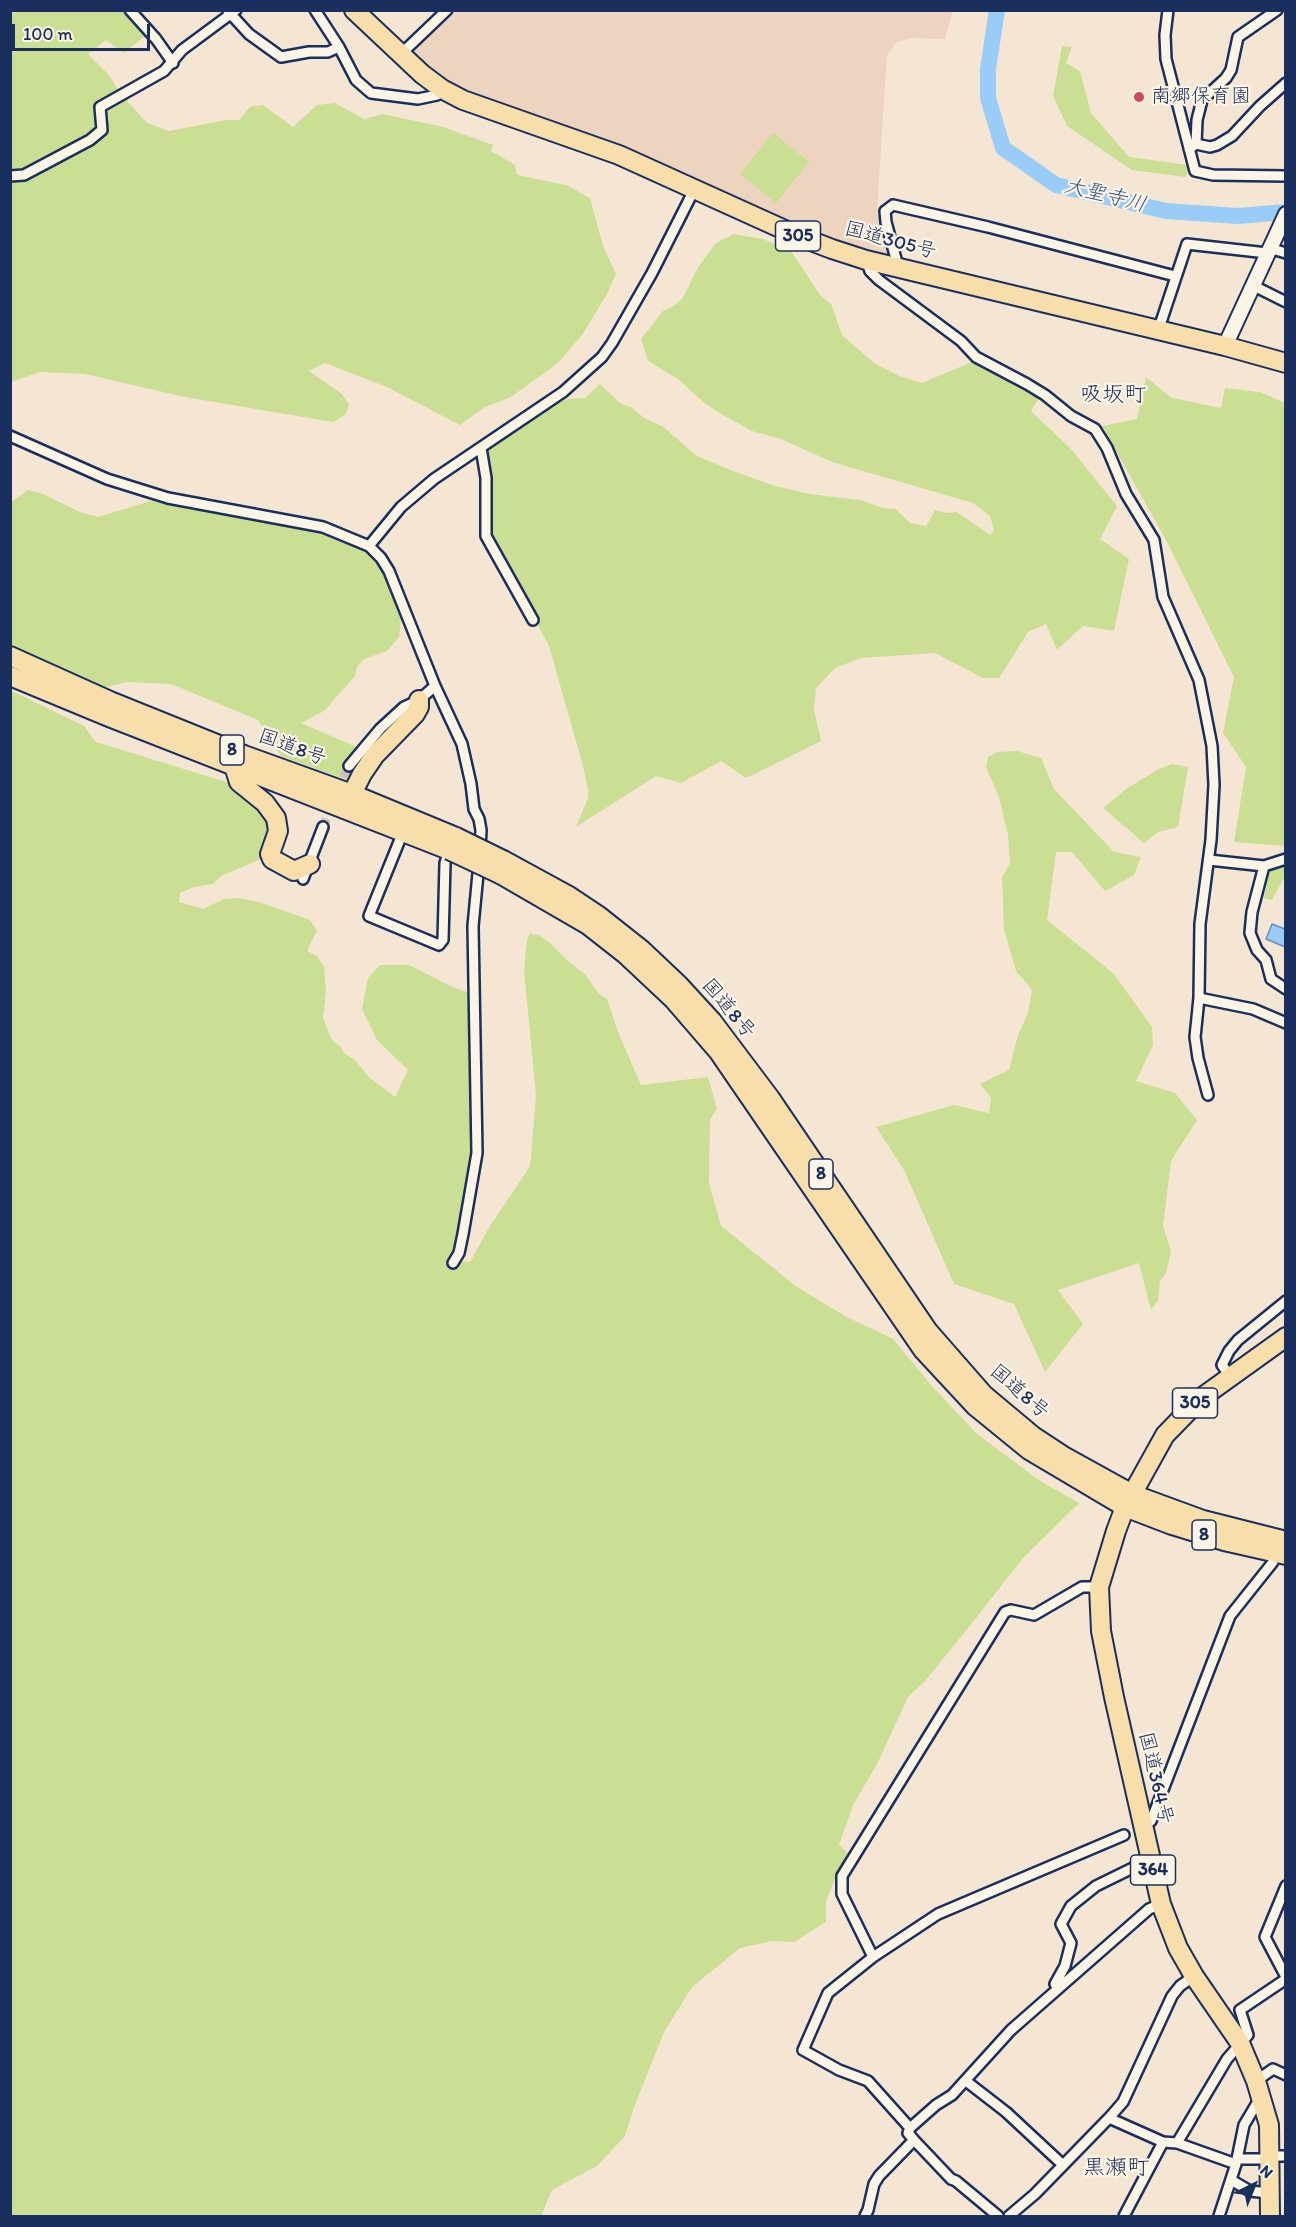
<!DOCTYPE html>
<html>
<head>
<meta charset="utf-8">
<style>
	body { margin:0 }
	#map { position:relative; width:1296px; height:2227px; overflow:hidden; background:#f5e6d3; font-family:Itim,sans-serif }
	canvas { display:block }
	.frame { position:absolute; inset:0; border:12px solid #1b2f5e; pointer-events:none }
	.north { position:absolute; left:1224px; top:2155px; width:60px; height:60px; -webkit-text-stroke:4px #fcf5e5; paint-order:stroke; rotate:43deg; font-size:16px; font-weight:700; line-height:24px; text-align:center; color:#1b2f5e }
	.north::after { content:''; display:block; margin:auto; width:21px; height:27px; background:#1b2f5e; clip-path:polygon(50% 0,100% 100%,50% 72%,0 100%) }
	.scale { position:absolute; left:12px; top:24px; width:138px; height:27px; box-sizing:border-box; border:3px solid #1b2f5e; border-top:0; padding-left:8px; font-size:18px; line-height:21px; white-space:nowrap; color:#1b2f5e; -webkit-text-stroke:4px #fcf5e5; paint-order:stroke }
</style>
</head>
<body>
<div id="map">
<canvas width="1296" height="2227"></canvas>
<div class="frame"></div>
<div class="north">N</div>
<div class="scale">100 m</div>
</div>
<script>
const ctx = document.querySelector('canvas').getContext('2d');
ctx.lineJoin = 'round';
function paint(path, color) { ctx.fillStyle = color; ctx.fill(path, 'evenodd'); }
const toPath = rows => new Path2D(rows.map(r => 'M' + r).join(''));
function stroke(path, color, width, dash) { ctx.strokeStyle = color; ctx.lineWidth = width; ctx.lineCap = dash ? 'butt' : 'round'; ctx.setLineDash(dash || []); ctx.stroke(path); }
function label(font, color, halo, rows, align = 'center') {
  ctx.font = font + ' Itim,"Klee One",sans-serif'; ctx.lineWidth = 4.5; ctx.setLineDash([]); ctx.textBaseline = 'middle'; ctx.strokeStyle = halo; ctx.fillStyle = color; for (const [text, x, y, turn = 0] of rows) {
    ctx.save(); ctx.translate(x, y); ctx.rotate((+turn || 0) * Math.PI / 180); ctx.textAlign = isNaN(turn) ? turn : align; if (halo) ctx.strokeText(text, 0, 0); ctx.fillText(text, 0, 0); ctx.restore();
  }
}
paint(toPath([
	[457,11,953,11,945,39,911,38,896,43,887,55,877,209,888,257,799,231,479,100,442,81,410,54]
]), '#edd4be');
paint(toPath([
	[11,11,126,11,147,34,124,53,106,40,88,54,109,75,120,93,147,123,169,131,226,120,239,120,250,107,263,105,293,127,317,105,335,103,364,119,383,114,443,127,493,145,491,151,515,165,517,175,566,185,590,198,603,246,616,274,607,294,582,335,558,363,511,397,485,407,460,425,387,387,325,363,309,371,342,394,349,405,346,414,333,422,185,397,85,374,40,372,11,382],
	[1062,46,1072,47,1066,63,1080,71,1091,113,1129,157,1189,165,1186,177,1132,170,1067,126,1053,96],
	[773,133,809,162,776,203,740,174],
	[734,234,763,239,791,251,820,295,831,304,842,335,874,363,899,376,922,383,974,361,1039,398,1031,411,1071,449,1117,506,1100,539,1129,559,1114,631,1083,626,1057,650,1046,624,1028,632,999,678,983,678,935,653,861,658,835,668,816,688,814,710,821,741,746,778,721,761,681,783,656,776,576,827,588,798,588,789,582,762,549,646,490,538,484,448,511,433,548,407,567,399,585,398,600,384,621,404,631,407,644,418,662,426,697,456,733,471,775,486,809,494,860,500,883,508,896,509,910,523,926,526,935,510,947,513,957,512,990,535,994,530,990,516,973,503,832,462,781,439,752,431,721,414,703,402,678,379,648,361,641,339,663,311,675,305,683,298,698,267,716,243],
	[1146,377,1172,398,1221,408,1225,388,1260,392,1285,403,1285,846,1234,842,1246,767,1223,733,1234,677,1166,540,1102,426,1137,419],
	[28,490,43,494,80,512,98,517,151,501,322,534,360,547,374,556,383,573,401,620,399,637,387,651,364,659,357,667,355,676,324,711,301,723,357,747,343,765,355,776,350,781,281,756,258,720,171,684,126,682,100,689,11,645,10,503],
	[10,690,84,726,96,742,236,785,248,793,274,827,266,857,221,876,213,884,194,887,180,893,179,902,203,909,224,899,239,898,259,902,310,920,317,930,307,951,317,956,324,967,326,991,323,1018,332,1040,340,1046,344,1053,355,1060,369,1077,395,1097,408,1070,377,1040,362,1009,368,978,380,965,409,965,452,987,467,992,475,1042,473,1162,456,1254,460,1261,470,1262,490,1226,529,1168,531,1158,536,1096,524,970,527,940,530,933,540,936,550,943,568,961,585,974,597,992,607,999,618,1032,641,1085,708,1077,717,1109,710,1120,709,1183,721,1226,797,1287,845,1316,893,1339,932,1386,976,1433,1040,1481,1079,1503,1023,1558,969,1627,925,1681,908,1697,877,1764,853,1805,839,1845,849,1854,837,1874,826,1901,826,1922,794,1942,772,1941,740,1948,692,1987,664,2032,634,2107,625,2136,597,2166,552,2190,542,2214,544,2216,11,2216],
	[1017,751,1041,758,1054,789,1114,852,1141,857,1134,875,1105,891,1072,852,1056,852,1047,920,1113,973,1152,1027,1153,1045,1136,1081,1175,1093,1197,1120,1171,1161,1163,1226,1171,1251,1166,1273,1160,1281,1158,1301,1151,1310,1139,1263,1058,1290,1083,1324,1045,1372,1014,1304,954,1284,904,1170,876,1127,954,1105,989,1113,991,1098,980,1084,1009,1070,1018,1035,1028,1013,1032,990,1016,971,1004,929,1002,878,1010,863,1008,835,999,797,986,767,988,757,997,752],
	[1172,764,1188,767,1178,827,1158,832,1144,843,1103,808,1126,789,1157,770],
	[1285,864,1285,876,1272,900,1264,898,1270,870]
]), '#cadf94');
const water = toPath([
	[1272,924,1285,929,1285,947,1266,939,1272,924]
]);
paint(water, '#99ccf6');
stroke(water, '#678db9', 1.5);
stroke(toPath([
	[997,10,988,69,988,98,1003,148,1056,185,1166,211,1238,216,1286,212]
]), '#99ccf6', 16);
stroke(toPath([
	[323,827,349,766]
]), '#c9c1bc', 9, [9, 4.5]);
const street = toPath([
	[130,10,156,39,173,63],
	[315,10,339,47,356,80,371,93,418,99,437,95,442,89],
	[1168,10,1165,35,1166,59,1195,171,1213,175,1286,176],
	[228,11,249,34,281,57,309,52,328,52,339,47],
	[401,54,447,10],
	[1196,144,1210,147,1217,145,1232,136,1260,106,1286,83],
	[1189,149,1196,144,1197,120,1202,100,1226,78,1231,70,1238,37,1277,10],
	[10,176,24,175,90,140,102,130,100,107,164,71,182,50,236,10],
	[1269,248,1286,253],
	[866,260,870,271,879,280,961,341,976,357,1027,384,1045,395,1071,416,1095,429,1107,448,1126,494,1154,540,1163,597,1199,680,1212,746,1214,785,1211,840,1200,924,1199,998,1195,1037,1198,1058,1208,1095],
	[897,268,896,259,886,222,885,211,893,205,988,227,1175,276],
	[1252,285,1286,302],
	[1158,331,1187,244,1267,253],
	[10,436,107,479,168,498,323,527,369,546,381,558,389,571,435,686,462,744,471,784,474,809,479,819,481,830,480,850],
	[481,448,486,478,486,536,533,620],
	[369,546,401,507,434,479,563,392,602,357,612,343,652,273,694,190],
	[349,766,380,729,404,707,419,700,435,686],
	[403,832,369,916,439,945,443,940,445,863,449,850],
	[1209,860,1264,866,1286,859],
	[1264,866,1252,912,1250,933,1257,950,1266,960,1271,979,1286,989],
	[303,879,323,827],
	[1199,998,1253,1009,1286,1023],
	[453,1263,459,1253,463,1234,477,1153,473,926,479,863],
	[1230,1376,1222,1365,1229,1351,1238,1340,1286,1301],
	[1143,1825,1151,1821,1230,1616,1273,1562,1273,1553],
	[1286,1886,1265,1937,1286,1977],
	[873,1957,842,1894,842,1876,1005,1612,1011,1610,1034,1615,1082,1587,1099,1587],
	[1058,1989,1055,1984,1065,1966,1071,1943,1061,1924,1071,1906,1096,1886,1151,1859],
	[966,2081,1006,2112,1063,2165],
	[1256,2081,1273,2069,1286,2075],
	[1109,2118,1163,2142,1177,2143,1227,2059,1248,2035,1240,2010,1286,1979],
	[910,2128,936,2105,952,2095,1011,2030,1149,1909,1161,1904],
	[1177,2143,1236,2164],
	[1270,2156,1286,2156],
	[1237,2159,1270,2159],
	[1231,2180,1250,2191,1269,2193],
	[865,2216,868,2210,874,2184,879,2176,914,2140],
	[998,2216,956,2181,951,2179,914,2140,908,2133,910,2128,868,2081,839,2070,803,2050,828,1993,873,1957,938,1914,1124,1835],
	[1009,2216,1035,2194,1109,2118,1123,2102,1172,1996,1180,1986,1194,1976],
	[1124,2216,1163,2142],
	[1219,2216,1236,2164,1244,2125,1260,2098]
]);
const secondary = toPath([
	[1225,346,1286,214]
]);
const highway = toPath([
	[354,10,422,74,442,89,463,100,619,155,798,236,832,249,866,260,1225,346,1286,363],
	[10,656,110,701,244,755,352,794,456,837],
	[10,676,109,717,449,850],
	[234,766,239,782,265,803,276,818,278,831,270,854,272,859,294,871,310,864],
	[352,794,362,774,375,755,415,714,419,707,419,700],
	[503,860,569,896,599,916,642,950,679,985,712,1021,770,1098,928,1331,984,1395,1033,1436,1065,1457,1132,1494,1203,1520,1286,1541],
	[500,874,588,925,625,954,674,1000,718,1051,923,1350,975,1406,1029,1450,1125,1507,1172,1525,1224,1541,1286,1555],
	[1270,2216,1269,2125,1256,2081,1240,2043,1194,1976,1178,1948,1161,1904,1114,1697,1101,1631,1099,1587,1116,1531,1125,1507,1165,1435,1201,1398,1286,1337]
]);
stroke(street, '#1b2f5e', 14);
stroke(secondary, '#1b2f5e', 18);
stroke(highway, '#1b2f5e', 22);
stroke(street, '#fcf5e5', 9);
stroke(secondary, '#fcf5e5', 14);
stroke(highway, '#f8deab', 18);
const highwayBridge = toPath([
	[456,837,503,860],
	[449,850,500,874]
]);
stroke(highwayBridge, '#1b2f5e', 22, []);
stroke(highwayBridge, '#f8deab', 18);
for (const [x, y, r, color] of [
	[1139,97,6,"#d1495b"]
]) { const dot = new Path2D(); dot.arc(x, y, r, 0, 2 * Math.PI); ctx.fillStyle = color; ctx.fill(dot); stroke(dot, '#fcf5e5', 2); }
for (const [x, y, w] of [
	[798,236,45],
	[232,750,24],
	[821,1174,24],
	[1195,1403,45],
	[1204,1535,24],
	[1153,1870,45]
]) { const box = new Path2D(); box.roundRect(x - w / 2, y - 15, w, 30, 4.5); ctx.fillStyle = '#fcf5e5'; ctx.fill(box); stroke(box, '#1b2f5e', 1.5); }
label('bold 18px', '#1b2f5e', null, [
	["305",798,236],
	["8",232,750],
	["8",821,1174],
	["305",1195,1403],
	["8",1204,1535],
	["364",1153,1870]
]);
label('20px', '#1b2f5e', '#fcf5e5', [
	["南郷保育園",1151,97]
], 'left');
label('20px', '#1b2f5e', '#fcf5e5', [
	["国道305号",890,241,15],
	["国道8号",292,748,20],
	["国道8号",728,1009,50],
	["国道8号",1019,1392,41],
	["国道364号",1155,1778,77]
]);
label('italic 21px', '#3a5684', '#fcf5e5', [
	["大聖寺川",1105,196,14]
]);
label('22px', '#1b2f5e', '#fcf5e5', [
	["吸坂町",1113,395],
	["黒瀬町",1116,2168]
]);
</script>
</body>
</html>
